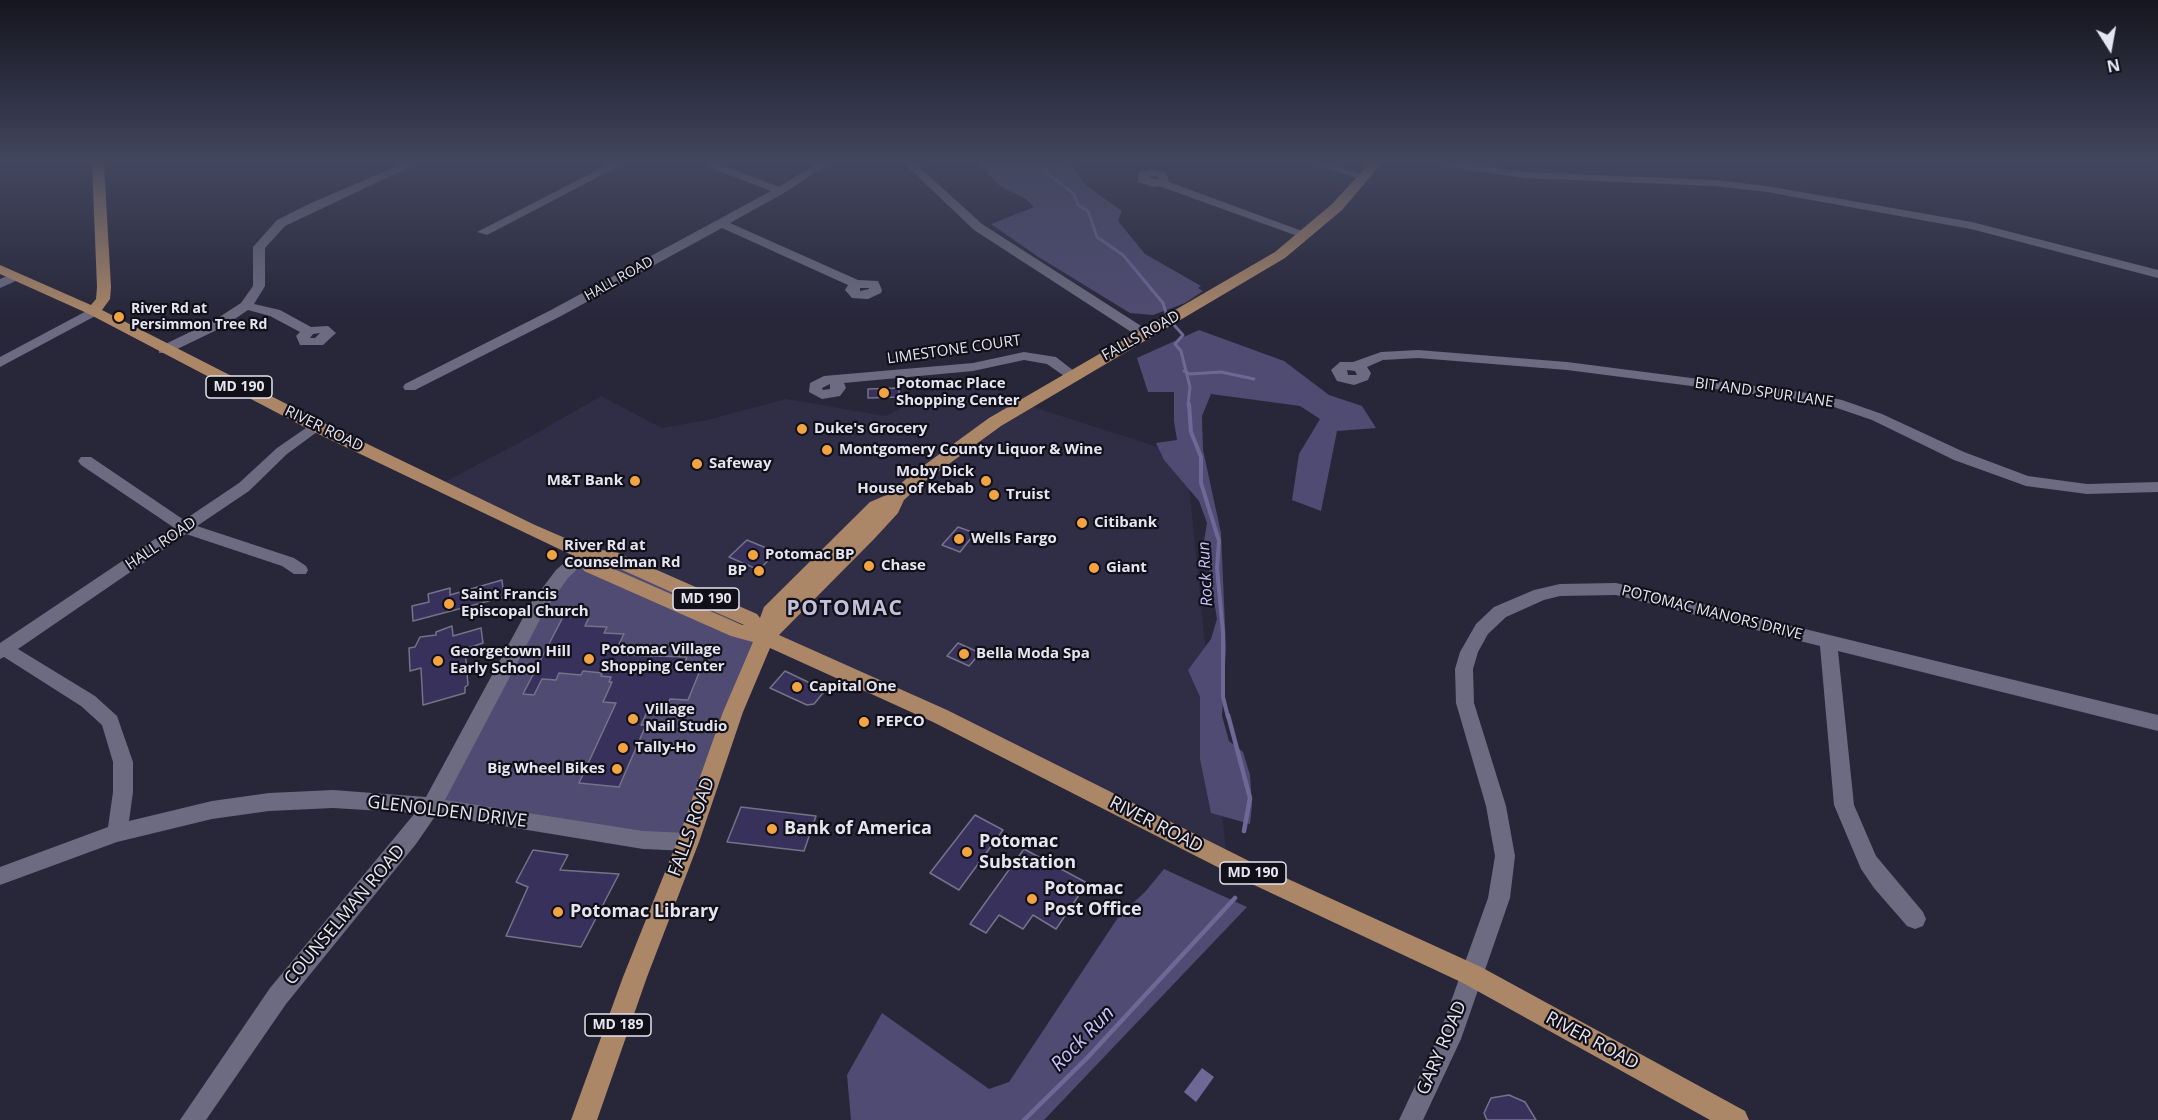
<!DOCTYPE html>
<html>
<head>
<meta charset="utf-8">
<style>
	body { margin:0 }
	#map { position:relative; width:2158px; height:1120px; overflow:hidden; background:#282639; font-family:"Open Sans",sans-serif }
	canvas { display:block }
	.north { position:absolute; left:2080px; top:18px; width:60px; height:60px; -webkit-text-stroke:4px #111019; paint-order:stroke; rotate:169deg; font-size:16px; font-weight:700; line-height:24px; text-align:center; color:#e5e4f1 }
	.north::after { content:''; display:block; margin:auto; width:21px; height:27px; background:#e5e4f1; clip-path:polygon(50% 0,100% 100%,50% 72%,0 100%) }
</style>
</head>
<body>
<div id="map">
<canvas width="2158" height="1120"></canvas>
<div class="north">N</div>
</div>
<script>
const ctx = document.querySelector('canvas').getContext('2d');
ctx.lineJoin = 'round';
function paint(path, color) { ctx.fillStyle = color; ctx.fill(path, 'evenodd'); }
const toPath = rows => new Path2D(rows.map(r => 'M' + r).join(''));
function stroke(path, color, width, dash) { ctx.strokeStyle = color; ctx.lineWidth = width; ctx.lineCap = dash ? 'butt' : 'round'; ctx.setLineDash(dash || []); ctx.stroke(path); }
function label(font, color, halo, rows, align = 'center') {
  ctx.font = font + ' "Open Sans",sans-serif'; ctx.lineWidth = 4.5; ctx.setLineDash([]); ctx.textBaseline = 'middle'; ctx.strokeStyle = halo; ctx.fillStyle = color; for (const [text, x, y, turn = 0] of rows) {
    ctx.save(); ctx.translate(x, y); ctx.rotate((+turn || 0) * Math.PI / 180); ctx.textAlign = isNaN(turn) ? turn : align; if (halo) ctx.strokeText(text, 0, 0); ctx.fillText(text, 0, 0); ctx.restore();
  }
}
paint(toPath([
	[947,383,985,384,1024,404,1186,456,1227,860,765,637,611,557,585,554,439,485,526,439,601,396,662,428,707,420,786,399,886,416]
]), '#302d46');
paint(toPath([
	[978,164,1070,164,1087,186,1122,211,1118,221,1145,254,1201,286,1198,288,1203,291,1185,303,1153,315,1130,313,1037,256,991,224,1034,207,1026,199,1000,186],
	[1199,330,1284,361,1329,395,1362,406,1376,428,1337,431,1321,511,1292,500,1299,454,1320,419,1300,406,1211,394,1202,416,1203,450,1221,533,1226,648,1222,716,1229,741,1243,752,1250,775,1252,805,1250,824,1211,813,1200,759,1200,697,1188,670,1211,639,1217,619,1204,541,1207,523,1199,501,1164,460,1156,443,1177,440,1174,421,1174,392,1148,392,1137,358],
	[585,554,610,557,765,637,688,842,432,806,508,659],
	[1164,869,1247,907,1044,1120,851,1120,847,1075,882,1013,989,1089,1009,1082,1119,916,1145,892]
]), '#504b72');
paint(toPath([
	[1202,1068,1214,1077,1196,1102,1184,1092]
]), '#6e6897');
stroke(toPath([
	[1044,164,1043,170,1074,194,1078,205,1088,211,1097,237,1123,255,1163,303,1166,313],
	[1174,325,1183,335,1175,344,1181,351,1190,387,1188,405],
	[1184,371,1190,374,1221,372,1254,379]
]), '#6e6897', 3);
stroke(toPath([
	[1189,404,1191,432,1201,457,1201,483,1219,541,1217,568,1223,633,1223,697,1228,717]
]), '#6e6897', 4);
stroke(toPath([
	[1228,715,1250,798,1244,831],
	[1024,1120,1087,1058,1235,898]
]), '#6e6897', 4.5);
const building = toPath([
	[899,388,899,397,868,398,868,389,899,388],
	[958,527,975,533,960,552,942,545,958,527],
	[747,540,776,552,759,570,729,557,747,540],
	[502,580,504,597,413,621,412,606,429,602,428,594,450,588,450,595,502,580],
	[580,612,589,617,585,626,607,627,604,633,624,634,619,644,626,645,621,655,687,657,683,666,701,668,688,700,670,699,668,704,651,703,641,725,646,725,619,787,579,783,616,703,603,702,612,682,609,682,611,677,601,676,602,673,583,671,581,675,559,673,556,680,542,679,534,695,523,694,563,617,580,612],
	[452,626,453,636,481,628,483,643,465,649,468,685,465,687,465,693,423,705,421,668,410,671,409,648,415,647,420,637,436,635,436,632,452,626],
	[958,643,980,653,969,666,947,656,958,643],
	[785,671,810,683,812,680,824,686,823,693,814,704,807,705,770,688,785,671],
	[741,807,816,816,804,851,727,842,741,807],
	[975,815,1003,830,959,890,930,873,975,815],
	[1024,849,1087,883,1056,929,1033,915,1023,929,999,915,986,933,970,924,1024,849],
	[533,850,568,855,560,870,619,874,581,947,506,936,528,887,516,882,533,850],
	[1509,1095,1525,1102,1536,1120,1487,1120,1484,1113,1491,1098,1509,1095]
]);
paint(building, '#38315b');
stroke(building, '#757289', 1.5);
paint(toPath([
	[402,164,416,164,285,226,265,248,265,286,254,304,280,310,311,327,328,326,336,333,323,345,300,345,296,336,300,332,270,316,248,310,223,327,169,353,159,353,159,347,213,321,241,303,253,286,253,247,277,220,311,203,402,164],
	[320,333,315,338,310,338,313,334,320,333],
	[609,164,623,164,487,235,477,232,609,164],
	[705,164,719,164,779,187,816,164,828,164,784,193,730,223,858,280,878,281,882,290,881,293,868,299,852,298,845,290,848,285,722,228,561,316,415,390,405,390,403,387,405,384,551,310,771,191,706,166,705,164],
	[860,288,869,288,869,289,860,291,860,288],
	[905,164,916,164,982,224,1149,331,1149,337,1139,337,974,230,905,164],
	[1312,164,1329,164,1370,177,1364,180,1312,164],
	[1443,164,1469,164,1525,172,1714,180,1767,186,1972,222,2158,270,2158,278,1971,229,1767,192,1714,186,1525,178,1449,167,1443,164],
	[1152,169,1166,173,1169,182,1313,235,1303,238,1159,186,1154,187,1138,182,1139,173,1152,169],
	[1152,176,1158,177,1158,179,1148,178,1152,176],
	[14,273,20,277,18,280,0,288,0,279,14,273],
	[94,307,101,311,99,314,0,367,0,357,94,307],
	[1418,350,1567,362,1808,393,1842,400,1882,414,1964,452,2028,476,2087,484,2158,482,2158,492,2087,494,2026,486,1954,460,1872,420,1834,407,1808,401,1567,370,1418,358,1383,360,1367,367,1371,373,1368,380,1354,385,1337,381,1331,370,1340,362,1353,362,1381,352,1418,350],
	[1347,370,1355,371,1357,375,1348,375,1347,370],
	[1024,352,1056,357,1079,375,1072,379,1067,378,1047,364,1024,360,973,371,844,383,846,388,840,396,822,399,809,392,810,383,824,376,973,363,1024,352],
	[830,384,830,389,823,390,822,388,830,384],
	[316,421,323,426,321,429,287,454,249,491,197,526,294,558,306,566,308,570,306,574,294,574,282,566,186,534,18,649,95,696,117,716,133,762,133,792,129,821,212,801,269,793,333,790,426,797,531,603,556,570,579,550,585,548,593,554,568,578,544,612,445,800,643,831,688,833,695,836,698,842,695,848,688,851,643,849,436,815,416,844,286,1004,206,1120,180,1120,270,988,415,813,333,808,269,811,212,819,117,842,0,885,0,867,108,827,113,792,113,762,102,725,81,706,4,657,0,659,0,643,173,527,81,465,78,461,81,457,91,457,184,520,239,483,277,448,316,421],
	[1616,583,2158,715,2158,731,1838,651,1854,805,1876,856,1923,912,1926,919,1923,926,1915,929,1907,926,1874,888,1861,869,1834,805,1820,646,1616,595,1560,596,1544,600,1506,617,1488,634,1478,652,1473,669,1474,703,1506,806,1515,856,1510,898,1461,1039,1423,1120,1399,1120,1439,1035,1488,898,1495,856,1486,806,1456,703,1455,669,1460,652,1476,624,1494,607,1534,590,1560,584,1616,583]
]), '#6d6b81');
paint(toPath([
	[92,164,104,164,111,287,110,299,102,310,322,422,535,525,588,548,616,552,757,614,760,618,764,607,870,502,891,493,908,477,989,418,1275,252,1332,204,1369,164,1381,164,1342,210,1285,258,1001,426,920,485,904,500,898,513,875,538,779,635,947,710,1253,863,1481,967,1745,1111,1749,1120,1710,1120,1463,983,1237,877,933,722,770,648,743,712,699,842,647,977,597,1120,571,1120,623,977,677,842,723,712,753,642,731,636,584,571,578,558,310,430,89,314,0,274,0,265,91,305,96,299,97,287,92,164],
	[598,562,607,563,744,625,742,625,598,562]
]), '#ab8768');
const sky = ctx.createLinearGradient(0, 0, 0, 320);
sky.addColorStop(0, '#16151f');
sky.addColorStop(0.51, '#42475f');
sky.addColorStop(1, '#42475f00');
ctx.fillStyle = sky;
ctx.fillRect(0, 0, 2158, 320);
for (const [x, y, r, color] of [
	[119,317,6,"#f3a442"],
	[884,393,6,"#f3a442"],
	[802,429,6,"#f3a442"],
	[827,450,6,"#f3a442"],
	[697,464,6,"#f3a442"],
	[635,481,6,"#f3a442"],
	[986,481,6,"#f3a442"],
	[994,495,6,"#f3a442"],
	[1082,523,6,"#f3a442"],
	[959,539,6,"#f3a442"],
	[552,555,6,"#f3a442"],
	[753,555,6,"#f3a442"],
	[869,566,6,"#f3a442"],
	[1094,568,6,"#f3a442"],
	[759,571,6,"#f3a442"],
	[449,604,6,"#f3a442"],
	[964,654,6,"#f3a442"],
	[589,659,6,"#f3a442"],
	[438,661,6,"#f3a442"],
	[797,687,6,"#f3a442"],
	[633,719,6,"#f3a442"],
	[864,722,6,"#f3a442"],
	[623,748,6,"#f3a442"],
	[617,769,6,"#f3a442"],
	[772,829,6,"#f3a442"],
	[967,852,6,"#f3a442"],
	[1032,899,6,"#f3a442"],
	[558,912,6,"#f3a442"]
]) { const dot = new Path2D(); dot.arc(x, y, r, 0, 2 * Math.PI); ctx.fillStyle = color; ctx.fill(dot); stroke(dot, '#111019', 2); }
label('14px', '#e5e4f1', '#111019', [
	["HALL ROAD",619,279,-29]
]);
label('bold 14px', '#e5e4f1', '#111019', [
	["River Rd at",131,309],
	["Persimmon Tree Rd",131,325]
], 'left');
for (const [x, y, w] of [
	[239,387,66],
	[706,599,66],
	[1253,873,66],
	[618,1025,66]
]) { const box = new Path2D(); box.roundRect(x - w / 2, y - 11, w, 22, 4.5); ctx.fillStyle = '#111019'; ctx.fill(box); stroke(box, '#e5e4f1', 1.5); }
label('bold 14px', '#e5e4f1', null, [
	["MD 190",239,387],
	["MD 190",706,599],
	["MD 190",1253,873],
	["MD 189",618,1025]
]);
label('15px', '#e5e4f1', '#111019', [
	["FALLS ROAD",1141,336,-29],
	["LIMESTONE COURT",954,350,-8],
	["BIT AND SPUR LANE",1764,393,8],
	["RIVER ROAD",324,429,26],
	["HALL ROAD",161,544,-34],
	["POTOMAC MANORS DRIVE",1712,613,14]
]);
label('bold 15px', '#e5e4f1', '#111019', [
	["Potomac Place",896,384],
	["Shopping Center",896,401],
	["Duke's Grocery",814,429],
	["Montgomery County Liquor & Wine",839,450],
	["Safeway",709,464],
	["Moby Dick",974,472,"right"],
	["House of Kebab",974,489,"right"],
	["M&T Bank",623,481,"right"],
	["Truist",1006,495],
	["Citibank",1094,523],
	["Wells Fargo",971,539],
	["River Rd at",564,546],
	["Counselman Rd",564,563],
	["Potomac BP",765,555],
	["Chase",881,566],
	["Giant",1106,568],
	["BP",747,571,"right"],
	["Saint Francis",461,595],
	["Episcopal Church",461,612],
	["Potomac Village",601,650],
	["Shopping Center",601,667],
	["Georgetown Hill",450,652],
	["Early School",450,669],
	["Bella Moda Spa",976,654],
	["Capital One",809,687],
	["Village",645,710],
	["Nail Studio",645,727],
	["PEPCO",876,722],
	["Tally-Ho",635,748],
	["Big Wheel Bikes",605,769,"right"]
], 'left');
label('italic 16px', '#c7c1fc', '#111019', [
	["Rock Run",1206,574,-93]
]);
label('18px', '#e5e4f1', '#111019', [
	["GLENOLDEN DRIVE",447,812,7],
	["RIVER ROAD",1156,825,27],
	["FALLS ROAD",692,827,-70],
	["COUNSELMAN ROAD",345,915,-50],
	["RIVER ROAD",1592,1041,28],
	["GARY ROAD",1442,1048,-67]
]);
label('bold 18px', '#e5e4f1', '#111019', [
	["Bank of America",784,829],
	["Potomac",979,842],
	["Substation",979,863],
	["Potomac",1044,889],
	["Post Office",1044,910],
	["Potomac Library",570,912]
], 'left');
label('italic 20px', '#c7c1fc', '#111019', [
	["Rock Run",1083,1039,-46]
]);
ctx.letterSpacing = '1.5px';
label('bold 21px', '#c3c1d9', '#111019', [
	["POTOMAC",845,609]
]);
ctx.letterSpacing = '0px';
</script>
</body>
</html>
